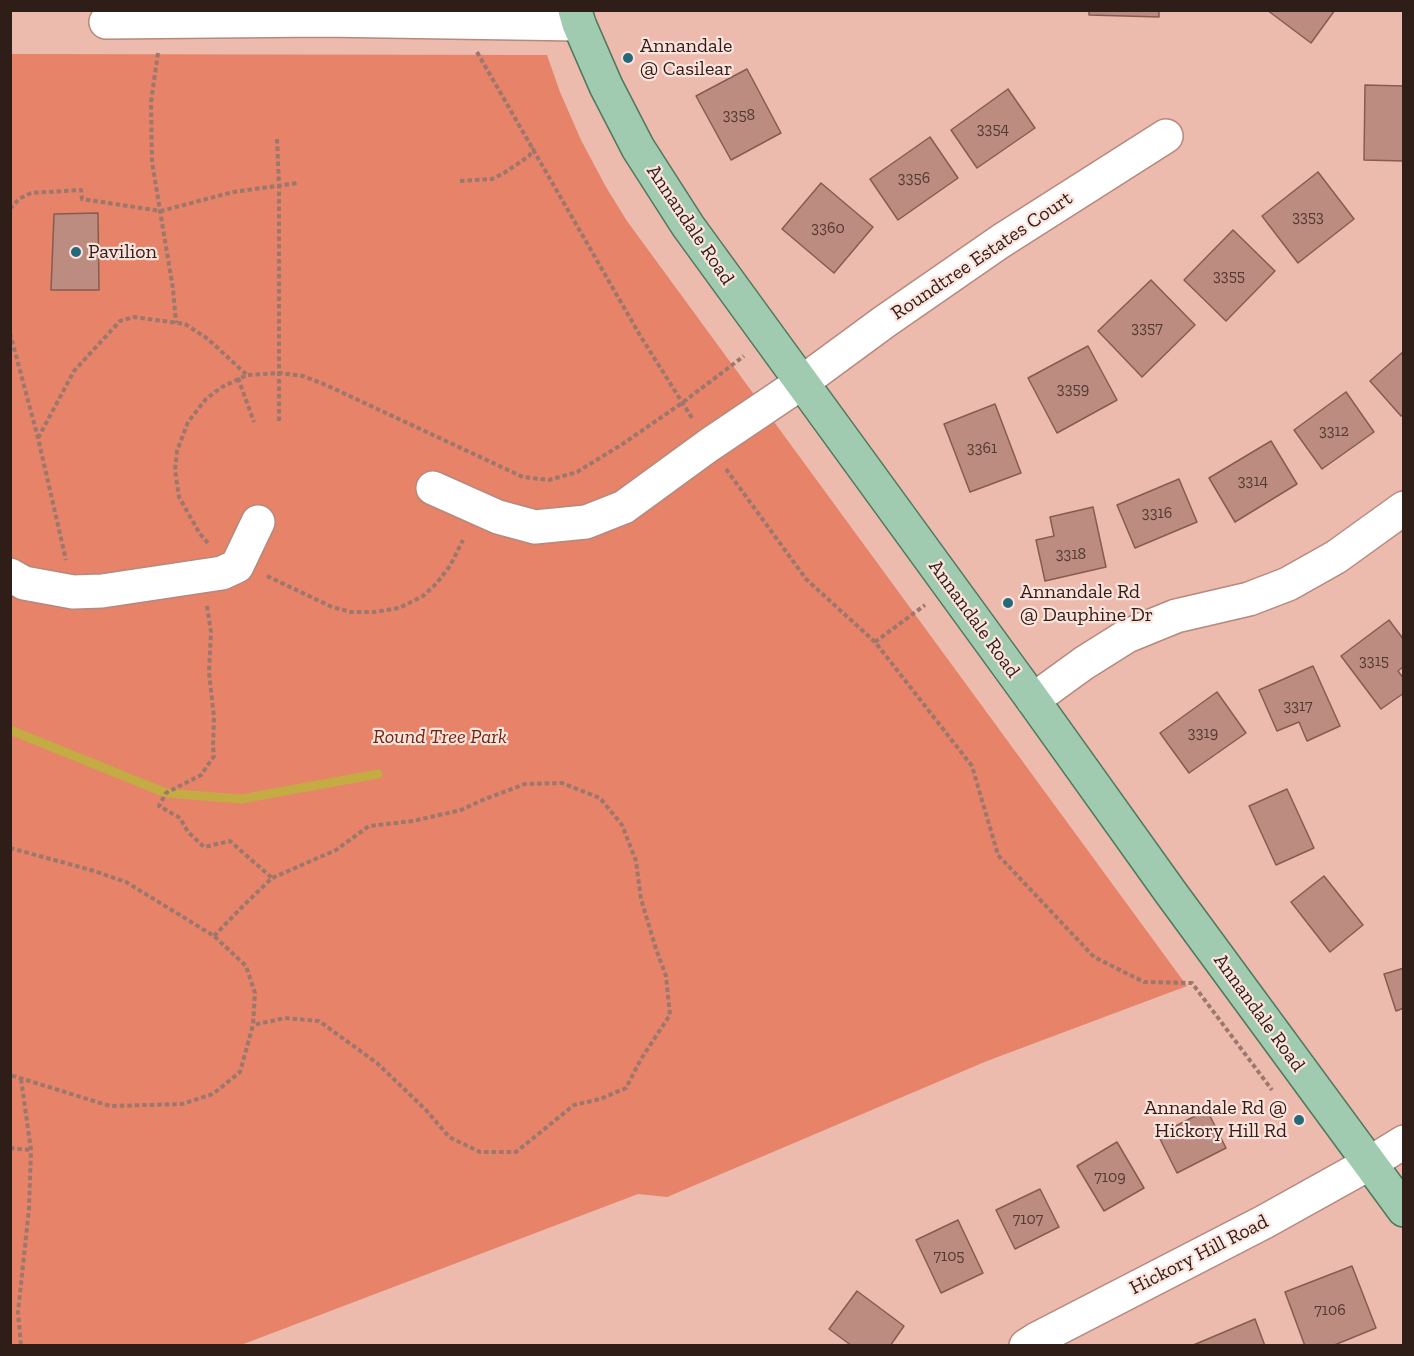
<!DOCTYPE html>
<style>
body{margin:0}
#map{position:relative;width:1414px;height:1356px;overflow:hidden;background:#edbbae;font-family:"Zilla Slab",serif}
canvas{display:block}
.frame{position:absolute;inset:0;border:12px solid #2f1d18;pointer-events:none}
</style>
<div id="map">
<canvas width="1414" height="1356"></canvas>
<div class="frame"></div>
</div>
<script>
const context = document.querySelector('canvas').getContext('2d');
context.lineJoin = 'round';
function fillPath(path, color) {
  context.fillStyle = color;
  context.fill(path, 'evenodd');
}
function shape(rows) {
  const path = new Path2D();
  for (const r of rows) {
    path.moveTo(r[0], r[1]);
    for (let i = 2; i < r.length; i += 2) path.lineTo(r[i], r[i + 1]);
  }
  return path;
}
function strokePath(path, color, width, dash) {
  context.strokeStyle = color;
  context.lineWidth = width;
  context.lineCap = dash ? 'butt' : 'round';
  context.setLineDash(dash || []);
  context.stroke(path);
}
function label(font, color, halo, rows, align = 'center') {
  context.font = font + ' "Zilla Slab",serif';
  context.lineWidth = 4.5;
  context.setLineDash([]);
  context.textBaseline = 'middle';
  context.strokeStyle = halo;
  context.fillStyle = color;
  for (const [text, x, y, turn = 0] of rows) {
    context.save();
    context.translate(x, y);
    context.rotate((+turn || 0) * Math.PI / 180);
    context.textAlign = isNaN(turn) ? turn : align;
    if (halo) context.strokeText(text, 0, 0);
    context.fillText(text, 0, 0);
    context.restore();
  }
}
fillPath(shape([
 [11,54,547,55,560,92,581,140,606,187,627,221,1187,986,987,1061,667,1197,638,1194,241,1345,11,1345]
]), '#e68368');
strokePath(shape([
 [10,730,166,793,241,799,378,774]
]), '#c4ab44', 9);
const building = shape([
 [1089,10,1159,10,1159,17,1089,15,1089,10],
 [1267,10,1335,10,1311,43,1267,10],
 [747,69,781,133,731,160,696,96,747,69],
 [1365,85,1404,86,1404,161,1364,160,1365,85],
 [1008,89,1035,128,977,168,951,130,1008,89],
 [930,137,958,178,898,220,870,179,930,137],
 [1318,172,1354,219,1298,263,1262,216,1318,172],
 [821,183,873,227,834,273,782,229,821,183],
 [98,213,99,290,51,290,54,214,98,213],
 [1233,230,1275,271,1226,321,1184,280,1233,230],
 [1151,280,1195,325,1142,377,1098,331,1151,280],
 [1088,346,1117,400,1057,433,1028,378,1088,346],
 [1404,351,1404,413,1401,416,1370,381,1404,351],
 [1346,392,1374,432,1322,469,1294,430,1346,392],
 [995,404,1021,473,970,492,944,424,995,404],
 [1271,441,1297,484,1235,522,1209,478,1271,441],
 [1179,479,1197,522,1135,548,1117,505,1179,479],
 [1093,507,1106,567,1045,581,1036,540,1054,536,1050,517,1093,507],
 [1389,620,1404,640,1404,666,1398,671,1404,679,1404,693,1381,709,1341,656,1389,620],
 [1313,666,1340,726,1307,741,1299,722,1277,731,1259,690,1313,666],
 [1217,692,1246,733,1189,773,1160,733,1217,692],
 [1287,789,1314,848,1276,865,1249,806,1287,789],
 [1324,876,1363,925,1330,952,1291,902,1324,876],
 [1404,968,1404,1008,1396,1011,1384,974,1404,968],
 [1207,1110,1226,1148,1177,1173,1158,1135,1207,1110],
 [1117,1142,1144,1188,1104,1211,1077,1166,1117,1142],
 [1040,1189,1059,1227,1015,1249,996,1210,1040,1189],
 [958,1220,983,1273,941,1293,916,1240,958,1220],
 [1352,1266,1376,1328,1332,1346,1305,1346,1285,1292,1352,1266],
 [857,1291,904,1326,890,1346,852,1346,829,1329,857,1291],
 [1255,1319,1265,1346,1191,1346,1255,1319]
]);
fillPath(building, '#bb8c7f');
strokePath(building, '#875c50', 1.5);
const minor = shape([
 [106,22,323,20,579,24],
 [433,488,498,517,535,527,586,522,624,507,709,445,801,383,884,322,1001,241,1166,136],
 [10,575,24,583,73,592,102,591,222,573,237,566,258,522],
 [1033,700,1084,663,1127,636,1176,616,1249,599,1288,584,1336,557,1404,508],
 [1026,1346,1037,1339,1264,1222,1370,1163,1404,1142]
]);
const major = shape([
 [575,10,579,24,606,86,638,148,688,226,1033,700,1171,893,1404,1210]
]);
strokePath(minor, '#b7887c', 36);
strokePath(major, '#4f7859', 36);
strokePath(shape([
 [477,52,641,337,692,418],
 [158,53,151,102,152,162,173,289,176,323],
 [277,139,279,185,279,421],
 [460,181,492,179,504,173,529,156,534,148],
 [10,209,19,199,31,193,81,190,82,199,161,211,233,192,298,183],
 [10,333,38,438,66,560],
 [238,378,254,422],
 [38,438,74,371,120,321,134,317,185,324,208,339,247,375],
 [726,469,806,579,875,642,972,766,998,855,1094,957,1144,982,1192,983,1272,1090],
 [208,543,200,534,179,497,175,470,177,451,188,422,206,399,222,387,247,375,280,373,303,376,326,385,523,477,549,480,577,472,621,445,682,403,744,356],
 [267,576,332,607,351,612,374,612,399,608,423,596,436,584,450,566,463,540],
 [207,606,211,632,209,673,214,717,213,747,214,756,201,775,166,793,159,806,180,818,188,832,204,847,230,841,272,878],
 [875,642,925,605],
 [10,848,91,870,126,882,214,936,246,966,255,993,253,1025,240,1072,213,1094,182,1104,110,1106,10,1075],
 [214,936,243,906,272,878,336,850,369,826,413,821,461,810,485,799,525,784,562,783,600,798,622,825,636,861,641,899,656,949,666,976,670,1015,641,1059,626,1088,600,1099,574,1105,516,1152,480,1152,449,1137,426,1110,377,1063,319,1021,285,1018,253,1025],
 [21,1079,31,1150,29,1209,18,1312,21,1346],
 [10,1148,31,1150]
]), '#9b776d', 4, [4.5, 3]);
strokePath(minor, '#fff', 33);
strokePath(major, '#a0cbb0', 33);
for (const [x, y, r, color] of [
 [628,58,6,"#256a7a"],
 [76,252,6,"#256a7a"],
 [1008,603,6,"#256a7a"],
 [1299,1120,6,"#256a7a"]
]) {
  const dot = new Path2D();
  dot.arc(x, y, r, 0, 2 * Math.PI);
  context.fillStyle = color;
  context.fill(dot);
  strokePath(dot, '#fce3dc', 2);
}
label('16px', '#523932', null, [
 ["3358",739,115],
 ["3354",993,129],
 ["3356",914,178],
 ["3353",1308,217],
 ["3360",828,228],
 ["3355",1229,276],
 ["3357",1147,328],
 ["3359",1073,389],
 ["3312",1334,431],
 ["3361",982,448],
 ["3314",1253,481],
 ["3316",1157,513],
 ["3318",1071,554],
 ["3315",1374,661],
 ["3317",1298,706],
 ["3319",1203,733],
 ["7109",1110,1177],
 ["7107",1028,1219],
 ["7105",949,1256],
 ["7106",1330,1310]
]);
label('20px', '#2f1d18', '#fce3dc', [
 ["Annandale",640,46],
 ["@ Casilear",640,69],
 ["Pavilion",88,252],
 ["Annandale Rd",1020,592],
 ["@ Dauphine Dr",1020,615],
 ["Annandale Rd @",1287,1108,"right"],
 ["Hickory Hill Rd",1287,1131,"right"]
], 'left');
label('20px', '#2f1d18', '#fce3dc', [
 ["Annandale Road",690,225,56],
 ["Roundtree Estates Court",982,256,-34],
 ["Annandale Road",974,619,54],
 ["Annandale Road",1259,1013,54],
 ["Hickory Hill Road",1199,1255,-27]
]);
label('italic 20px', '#702510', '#fce3dc', [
 ["Round Tree Park",440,737]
]);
</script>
